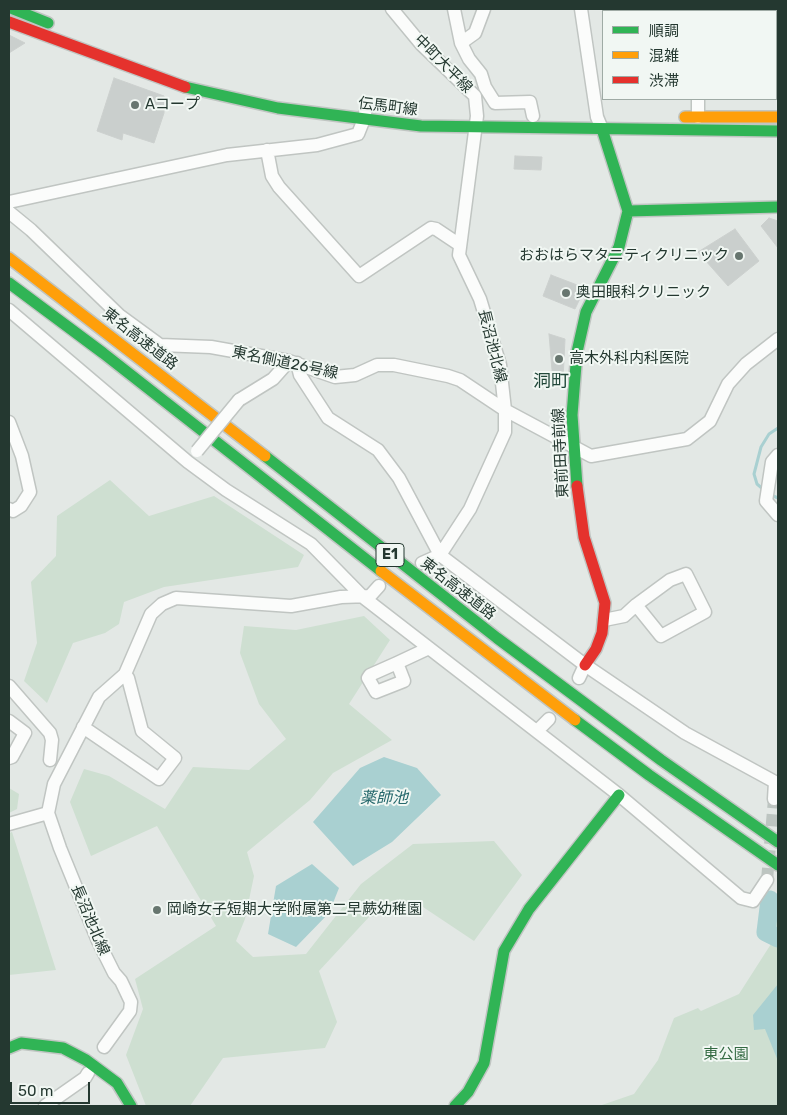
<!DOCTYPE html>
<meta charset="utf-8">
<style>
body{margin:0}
#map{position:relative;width:787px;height:1115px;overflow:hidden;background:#e3e8e5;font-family:Rubik,"Noto Sans JP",sans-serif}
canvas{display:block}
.frame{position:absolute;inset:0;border:10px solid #243830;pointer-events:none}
.legend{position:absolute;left:602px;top:10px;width:175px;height:90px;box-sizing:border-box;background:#f1f7f3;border:1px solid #9faba5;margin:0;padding:6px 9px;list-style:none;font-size:15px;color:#243830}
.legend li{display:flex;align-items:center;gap:10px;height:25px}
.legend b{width:25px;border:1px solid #9faba5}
.scale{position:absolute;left:10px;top:1082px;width:80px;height:22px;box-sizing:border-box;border:2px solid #243830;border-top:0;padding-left:6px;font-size:15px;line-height:18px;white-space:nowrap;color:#243830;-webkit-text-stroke:4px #f1f7f3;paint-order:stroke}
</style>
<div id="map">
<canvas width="787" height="1115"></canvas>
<div class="frame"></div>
<ul class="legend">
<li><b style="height:6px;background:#30b455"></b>順調</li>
<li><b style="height:6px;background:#ff9f0a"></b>混雑</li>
<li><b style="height:6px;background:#e5322d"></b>渋滞</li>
</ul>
<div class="scale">50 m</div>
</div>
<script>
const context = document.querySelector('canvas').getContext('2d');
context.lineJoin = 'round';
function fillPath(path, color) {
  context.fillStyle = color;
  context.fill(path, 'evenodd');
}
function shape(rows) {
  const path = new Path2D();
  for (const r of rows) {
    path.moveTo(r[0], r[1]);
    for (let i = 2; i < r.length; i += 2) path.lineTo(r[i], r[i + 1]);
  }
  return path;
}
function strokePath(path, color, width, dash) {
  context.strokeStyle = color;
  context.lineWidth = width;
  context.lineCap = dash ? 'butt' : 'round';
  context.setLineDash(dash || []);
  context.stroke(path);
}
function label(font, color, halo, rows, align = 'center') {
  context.font = font + ' Rubik,"Noto Sans JP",sans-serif';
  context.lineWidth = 4;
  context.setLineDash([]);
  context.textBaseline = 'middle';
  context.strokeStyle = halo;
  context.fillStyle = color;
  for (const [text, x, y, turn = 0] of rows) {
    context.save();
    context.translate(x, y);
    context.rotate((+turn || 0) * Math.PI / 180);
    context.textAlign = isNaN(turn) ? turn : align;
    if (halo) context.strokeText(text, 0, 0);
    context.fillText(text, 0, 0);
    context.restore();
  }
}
fillPath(shape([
 [110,480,149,516,214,496,304,555,298,567,164,587,124,602,119,624,105,633,73,643,47,703,24,681,37,643,31,582,56,556,57,516],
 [364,616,390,640,349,704,392,740,333,773,310,800,247,852,254,876,245,919,236,941,253,957,306,954,361,884,413,844,494,841,522,875,474,941,423,907,369,917,319,971,337,1022,325,1048,223,1058,190,1106,146,1106,126,1055,143,1009,135,979,216,926,157,826,91,856,70,802,84,769,109,776,165,809,193,767,249,770,286,739,259,704,240,653,244,626,296,630],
 [9,788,19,794,17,809,9,813],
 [12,832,56,970,9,975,9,833],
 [769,893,778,899,778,1106,599,1106,634,1094,658,1060,674,1018,698,1008,701,1011,739,994,771,944]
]), '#cedfd1');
fillPath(shape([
 [384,757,417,768,441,795,392,842,353,866,313,822,360,768],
 [312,864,339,888,329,913,296,947,268,934,276,886],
 [778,984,778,1061,765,1029,754,1030,753,1015]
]), '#a9d0d1');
strokePath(shape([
 [764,490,757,484,754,474,761,447,769,434,778,428],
 [771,495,778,498]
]), '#a9d0d1', 3);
strokePath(shape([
 [770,900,766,932,778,938]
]), '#a9d0d1', 19);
const building = shape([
 [9,35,25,43,9,53,9,35],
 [114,78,164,96,164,113,154,143,123,133,122,140,97,131,114,78],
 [515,156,542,157,541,170,514,169,515,156],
 [769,218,778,221,778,248,761,226,769,218],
 [735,229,759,261,728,286,698,252,735,229],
 [551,275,585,288,575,309,543,296,551,275],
 [549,334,565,339,563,380,553,382,549,334]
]);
fillPath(building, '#cacfcd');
strokePath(building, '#ccd0ce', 1);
strokePath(shape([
 [767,880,774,799]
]), '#bdc5c1', 12, [12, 6]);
const street = shape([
 [392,9,421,44,475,96,477,116,459,255,480,299,500,365,505,410,505,432,470,509,440,555,422,563],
 [454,9,461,43,469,59,481,74,485,87,495,103,530,102,533,116],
 [581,9,597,117,602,129],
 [714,9,714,11],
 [776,35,778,35],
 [461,43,475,33,484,9],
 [698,117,698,99],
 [267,150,272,176,279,187,359,276,431,228,436,229,460,245],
 [9,202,227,155,317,145,358,134,364,119,366,108],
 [9,212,31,230,119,315,160,345,211,347,289,361,335,377,355,375,377,365,394,365,448,376,460,380,505,410,591,456,687,439,710,421,728,384,746,364,778,339],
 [9,310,188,462,226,490,311,544,363,597,619,795,741,898,753,901,767,880],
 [297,363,300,375,328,418,378,450,399,478,440,555,585,665,685,733,775,782,774,799],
 [239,400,273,379,289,361],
 [9,422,22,456,30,492,21,506,13,511,9,509],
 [778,455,772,462,766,501,778,515],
 [604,620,624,616,636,605,670,580,686,574,705,612,661,636,636,605],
 [397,663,404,681,376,692,368,678,370,675,397,663,429,648],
 [579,678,585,665],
 [9,686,50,733,52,740,50,760],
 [9,721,25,733,12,757,9,758],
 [83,727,159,779,175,758,142,731,128,678,125,674],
 [537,731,549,719],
 [9,824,48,813],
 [104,1047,130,1011,131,1002,121,981,114,973,98,941,60,848,48,813,54,784,99,697,125,674,151,614,162,604,176,598,291,606,341,597,370,596,379,586],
 [45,1106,85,1078,88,1073]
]);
const fast = shape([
 [13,9,48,23],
 [185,87,278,108,421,126,778,131],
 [602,129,628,211,778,207],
 [9,283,103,353,381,571],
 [265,456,497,638,661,760,778,842],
 [577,486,572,415,577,352,586,312,619,247,628,211],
 [575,720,649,775,778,865],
 [9,1048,21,1043,63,1048,86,1060,117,1083,131,1106],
 [455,1106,468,1092,484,1063,504,951,529,909,619,795]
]);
const slow = shape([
 [685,117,778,117],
 [9,258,265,456],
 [381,571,575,720]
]);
const jam = shape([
 [9,22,185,87],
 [577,486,584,537,605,603,602,633,596,649,585,665]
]);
strokePath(street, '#c0c5c2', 15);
strokePath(fast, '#c0c5c2', 14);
strokePath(slow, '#c0c5c2', 14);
strokePath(jam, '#c0c5c2', 14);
strokePath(street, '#fbfcfb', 12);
strokePath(fast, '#30b455', 11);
strokePath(slow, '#ff9f0a', 11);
strokePath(jam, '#e5322d', 11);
const streetBridge = shape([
 [197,451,239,400]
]);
strokePath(streetBridge, '#c0c5c2', 15, []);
strokePath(streetBridge, '#fbfcfb', 12);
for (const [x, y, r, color] of [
 [135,105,5,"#67766f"],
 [739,256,5,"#67766f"],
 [566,293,5,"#67766f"],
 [559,359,5,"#67766f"],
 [157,910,5,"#67766f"]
]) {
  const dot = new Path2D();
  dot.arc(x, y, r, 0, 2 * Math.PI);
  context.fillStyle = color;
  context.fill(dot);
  strokePath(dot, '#f1f7f3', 2);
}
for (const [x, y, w] of [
 [390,555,28]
]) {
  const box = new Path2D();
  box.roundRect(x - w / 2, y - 11.5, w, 23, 4);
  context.fillStyle = '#f1f7f3';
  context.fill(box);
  strokePath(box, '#243830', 1);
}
label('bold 14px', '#243830', null, [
 ["E1",390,555]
]);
label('15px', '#243830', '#f1f7f3', [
 ["中町大平線",443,64,45],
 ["伝馬町線",388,107,7],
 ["東名高速道路",140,339,38],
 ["長沼池北線",492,346,76],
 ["東名側道26号線",285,363,12],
 ["東前田寺前線",561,453,-93],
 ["東名高速道路",458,589,38],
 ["長沼池北線",90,920,67]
]);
label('15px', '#243830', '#f1f7f3', [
 ["Aコープ",145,105],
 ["おおはらマタニティクリニック",729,256,"right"],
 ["奥田眼科クリニック",576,293],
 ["高木外科内科医院",569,359],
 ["岡崎女子短期大学附属第二早蕨幼稚園",167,910]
], 'left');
label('15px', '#336a42', '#f1f7f3', [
 ["東公園",726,1055]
]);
label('italic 16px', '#25686c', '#f1f7f3', [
 ["薬師池",384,798]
]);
label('18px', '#22483a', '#f1f7f3', [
 ["洞町",551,382]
]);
</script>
